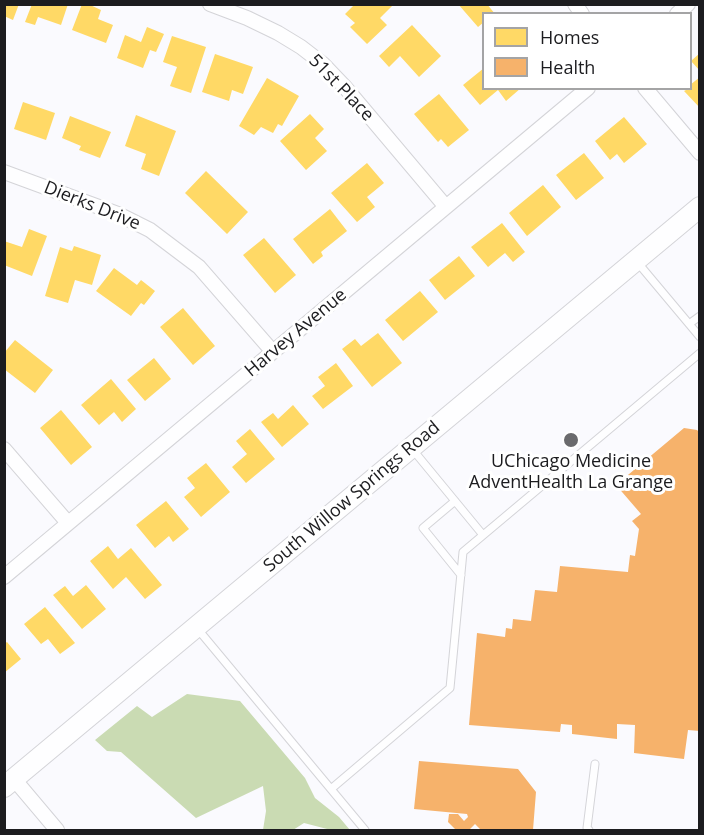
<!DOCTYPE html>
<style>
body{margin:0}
#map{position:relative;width:704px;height:835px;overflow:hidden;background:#fafafe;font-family:"Open Sans",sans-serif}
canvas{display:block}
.frame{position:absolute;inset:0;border:6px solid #1c1c1f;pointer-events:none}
.legend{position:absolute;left:482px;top:12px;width:210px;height:78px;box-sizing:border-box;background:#fff;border:2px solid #a4a4a5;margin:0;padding:8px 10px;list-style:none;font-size:18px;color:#1c1c1f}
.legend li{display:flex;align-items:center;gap:12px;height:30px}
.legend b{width:30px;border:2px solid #a4a4a5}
</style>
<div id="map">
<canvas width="704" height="835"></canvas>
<div class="frame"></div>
<ul class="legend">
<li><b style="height:16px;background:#ffd966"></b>Homes</li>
<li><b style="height:16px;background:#f6b26b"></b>Health</li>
</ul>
</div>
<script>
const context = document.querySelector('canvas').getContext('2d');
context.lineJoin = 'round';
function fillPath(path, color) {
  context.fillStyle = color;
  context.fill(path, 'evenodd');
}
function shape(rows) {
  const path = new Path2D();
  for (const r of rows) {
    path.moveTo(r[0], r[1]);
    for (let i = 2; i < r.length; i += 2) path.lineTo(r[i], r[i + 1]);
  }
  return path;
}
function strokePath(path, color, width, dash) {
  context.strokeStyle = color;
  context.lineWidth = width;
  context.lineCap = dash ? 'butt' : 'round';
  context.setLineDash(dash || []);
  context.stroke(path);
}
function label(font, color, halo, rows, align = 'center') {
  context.font = font + ' "Open Sans",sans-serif';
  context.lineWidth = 6;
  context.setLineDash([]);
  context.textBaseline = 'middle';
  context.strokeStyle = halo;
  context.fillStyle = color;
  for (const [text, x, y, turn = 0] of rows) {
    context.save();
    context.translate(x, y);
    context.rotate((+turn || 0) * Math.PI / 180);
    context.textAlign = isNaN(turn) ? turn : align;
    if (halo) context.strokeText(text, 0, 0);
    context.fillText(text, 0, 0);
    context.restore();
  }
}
fillPath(shape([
 [187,694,240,701,305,778,315,798,339,817,350,830,331,830,304,823,293,830,263,830,266,811,263,786,196,818,121,752,107,751,95,740,137,706,152,717]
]), '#cadbb3');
fillPath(shape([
 [4,4,19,4,13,20,4,16],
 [32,4,68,4,61,25,38,17,35,25,25,22],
 [82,4,88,4,101,10,98,19,113,25,106,43,72,30],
 [355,4,394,4,380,18,387,25,367,44,350,27,355,23,345,14],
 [458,4,487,4,495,14,484,14,484,22,478,27],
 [412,25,441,56,419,77,400,56,389,67,379,56],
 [147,27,164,34,156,52,150,50,143,68,117,58,125,35,141,42],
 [172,36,206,47,191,93,170,86,177,67,163,62],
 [700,53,700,71,691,61],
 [215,54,253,67,243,94,232,90,229,101,202,92],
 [484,68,484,88,521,88,506,101,498,90,480,105,463,85],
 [700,77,700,108,684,91,690,88,690,85],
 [267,78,299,96,282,126,278,124,273,133,261,127,254,135,239,126],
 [439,94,469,130,448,147,441,139,438,142,414,114],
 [23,102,55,113,46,140,14,129],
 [310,114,324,129,315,138,327,151,306,170,280,141],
 [136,115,176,131,159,176,141,169,146,154,125,146],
 [70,116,111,132,100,158,79,150,81,146,62,138],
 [624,117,647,144,624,163,617,154,610,160,595,141],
 [584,153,604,178,576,200,556,175],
 [367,163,384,183,367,197,375,207,357,222,331,193],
 [206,171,248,212,227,234,185,193],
 [543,185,561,207,527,236,509,213],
 [330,209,347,231,321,252,323,256,313,264,293,239],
 [502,223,525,252,513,262,505,253,488,267,471,247],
 [29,229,47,236,32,276,4,265,4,241,22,247],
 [264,238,296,275,275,293,243,255],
 [74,246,101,255,92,285,75,280,68,303,45,296,60,247,72,251],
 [459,256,475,276,445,300,429,280],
 [114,268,137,285,141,280,155,291,144,305,141,303,131,316,96,291],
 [420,291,438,312,403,341,385,320],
 [183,308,215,346,193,365,160,327],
 [378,333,402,363,372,387,342,349,355,339,361,346],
 [15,340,53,370,35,393,4,369,4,353],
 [154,358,171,379,145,401,127,380],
 [336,363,353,386,323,409,312,396,325,386,318,377],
 [111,379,136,409,122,422,114,412,99,425,81,405],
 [293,405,309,424,282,447,261,422,273,413,278,419],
 [61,410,92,447,71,465,40,428],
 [250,429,275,459,246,483,232,467,247,454,236,441],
 [206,463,230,492,201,517,184,497,195,488,187,478],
 [166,501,189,529,173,542,169,536,155,548,136,525],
 [108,546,118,559,131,548,162,585,145,599,126,577,113,589,90,561],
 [86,585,106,609,82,629,53,595,65,586,73,596],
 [45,607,75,643,60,654,48,639,41,644,24,624],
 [7,642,21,659,4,673,4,644]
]), '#ffd966');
fillPath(shape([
 [684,428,697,430,700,433,700,731,688,730,684,759,634,753,635,725,617,724,617,739,572,734,572,725,561,724,560,732,469,725,477,633,505,637,506,628,512,629,513,619,531,621,535,590,557,592,560,566,628,572,630,555,635,556,639,529,632,521,641,514,616,485],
 [419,761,518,769,536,792,533,830,481,830,475,824,470,829,471,830,456,830,448,822,449,814,458,814,464,821,468,817,467,814,414,809]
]), '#f6b26b');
const lane = shape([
 [638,263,700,337],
 [689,324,700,316],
 [413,450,483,535],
 [455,501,423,528,461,575],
 [196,627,365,830],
 [331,789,450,688,463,552,700,353],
 [589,830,587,828,595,764]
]);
const street = shape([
 [210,4,247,18,278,33,301,47,323,64,344,86,446,207],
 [575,4,582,14],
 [677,14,688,4],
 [645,88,700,153],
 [4,172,118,214,150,230,199,267,273,352],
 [4,449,68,523],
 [4,577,588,88],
 [14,779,57,830]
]);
const secondary = shape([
 [4,787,700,207]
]);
strokePath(lane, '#d4d4d8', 9);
strokePath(street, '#d4d4d8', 16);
strokePath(secondary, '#d4d4d8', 22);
strokePath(lane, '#fefeff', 7);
strokePath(street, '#fefeff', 14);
strokePath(secondary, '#fefeff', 20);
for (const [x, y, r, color] of [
 [571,440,8,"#6a6a6d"]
]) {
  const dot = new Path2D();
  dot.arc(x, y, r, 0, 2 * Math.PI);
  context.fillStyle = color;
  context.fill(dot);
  strokePath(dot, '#fff', 2);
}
label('18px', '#1c1c1f', '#fff', [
 ["51st Place",341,88,46],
 ["Dierks Drive",92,206,22],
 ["Harvey Avenue",296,333,-40],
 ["South Willow Springs Road",352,497,-40]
]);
label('18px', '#1c1c1f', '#fff', [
 ["UChicago Medicine",571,462],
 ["AdventHealth La Grange",571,483]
]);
</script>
